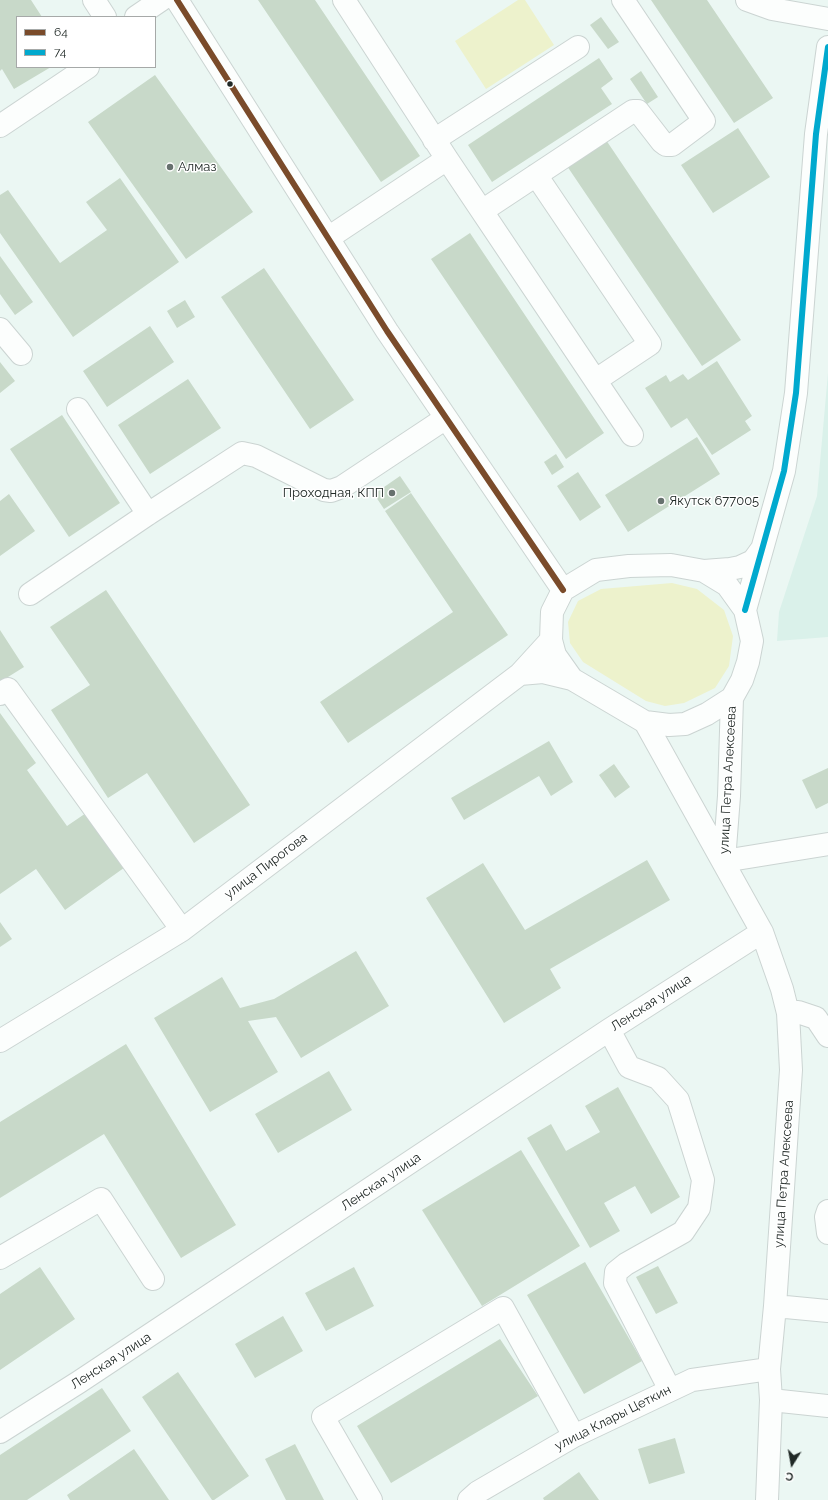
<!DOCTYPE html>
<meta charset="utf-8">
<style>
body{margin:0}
#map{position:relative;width:828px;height:1500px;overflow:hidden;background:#ebf7f3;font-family:Raleway,sans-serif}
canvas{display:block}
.legend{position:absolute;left:16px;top:16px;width:140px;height:52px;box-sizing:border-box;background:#fff;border:1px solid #a6a9a8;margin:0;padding:5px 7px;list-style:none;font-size:12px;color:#202926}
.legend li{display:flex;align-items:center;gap:8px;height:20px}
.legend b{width:20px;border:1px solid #a6a9a8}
.north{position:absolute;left:772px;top:1444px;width:40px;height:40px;-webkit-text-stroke:3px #fff;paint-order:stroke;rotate:191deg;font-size:11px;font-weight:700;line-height:16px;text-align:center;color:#202926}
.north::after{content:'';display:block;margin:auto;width:14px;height:18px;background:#202926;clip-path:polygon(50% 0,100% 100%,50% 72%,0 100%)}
</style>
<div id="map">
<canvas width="828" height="1500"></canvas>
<ul class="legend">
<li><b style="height:5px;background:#7a4b2a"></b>64</li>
<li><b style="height:5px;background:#00a9ce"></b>74</li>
</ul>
<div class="north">С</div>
</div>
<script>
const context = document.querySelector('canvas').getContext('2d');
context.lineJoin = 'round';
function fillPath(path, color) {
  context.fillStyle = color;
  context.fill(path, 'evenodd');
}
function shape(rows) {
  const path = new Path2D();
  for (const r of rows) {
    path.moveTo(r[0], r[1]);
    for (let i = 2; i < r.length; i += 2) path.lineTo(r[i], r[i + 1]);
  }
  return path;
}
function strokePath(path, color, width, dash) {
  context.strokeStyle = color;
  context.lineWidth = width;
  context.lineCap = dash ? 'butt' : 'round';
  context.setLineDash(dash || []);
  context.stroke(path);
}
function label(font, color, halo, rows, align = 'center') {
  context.font = font + ' Raleway,sans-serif';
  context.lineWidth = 3;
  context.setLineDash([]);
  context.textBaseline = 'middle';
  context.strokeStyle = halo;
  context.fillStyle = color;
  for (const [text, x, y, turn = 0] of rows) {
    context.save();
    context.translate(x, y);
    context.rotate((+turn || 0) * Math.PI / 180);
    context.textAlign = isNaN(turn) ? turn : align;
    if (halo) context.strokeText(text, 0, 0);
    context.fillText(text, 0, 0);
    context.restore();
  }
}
fillPath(shape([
 [828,373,828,637,777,641,779,612,817,496]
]), '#daf1ea');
fillPath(shape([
 [518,0,525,0,554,45,486,89,455,41],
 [672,583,697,589,724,610,733,636,729,666,715,688,684,703,665,706,646,701,583,662,570,643,568,622,578,601,601,589]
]), '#edf2cc');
fillPath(shape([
 [0,0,31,0,42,17,17,17,17,67,51,67,14,89,2,69,0,71],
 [258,0,315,0,420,156,381,182],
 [651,0,707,0,773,98,734,123],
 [601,17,619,42,608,49,590,25],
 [599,58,613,79,601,88,612,104,492,182,468,145],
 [641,71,658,97,647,104,630,79],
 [155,75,253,212,186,259,88,122],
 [738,128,770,177,713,213,681,165],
 [606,140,741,340,702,366,567,166],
 [120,178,179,262,73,337,0,233,0,195,8,190,60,263,107,230,86,202],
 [470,233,604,433,566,459,431,259],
 [0,256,33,302,15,315,0,294],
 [264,268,354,400,310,429,221,297],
 [185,300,195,317,177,328,167,311],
 [150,326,174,362,107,407,83,371],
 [717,361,752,416,745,421,751,430,712,455,687,418,671,428,645,388,666,375,670,382,683,374,688,380],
 [0,362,15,381,0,393],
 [188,379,221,428,150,474,118,425],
 [62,415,120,503,69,537,10,449],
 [697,437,720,474,628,532,605,495],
 [556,454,564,467,552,475,544,462],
 [578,472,601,507,580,521,557,486],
 [400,476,411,492,384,509,374,494],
 [411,493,508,635,348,743,320,702,453,612,385,511],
 [9,494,35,531,0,556,0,501],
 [106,590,250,805,194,843,147,773,108,798,51,710,90,685,50,627],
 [0,630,24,667,0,682],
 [0,713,36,763,27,770,67,826,89,811,128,865,65,910,36,869,0,894],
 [549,741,573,782,551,796,539,776,464,820,451,798],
 [614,764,630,787,615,798,599,775],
 [828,768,828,803,816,809,802,780],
 [647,860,670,900,550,969,561,988,504,1023,426,898,483,863,525,930],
 [0,922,12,939,0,947],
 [356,951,389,1006,301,1058,276,1017,248,1021,278,1072,210,1112,154,1018,222,977,240,1008,274,999],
 [126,1044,236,1225,181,1258,104,1134,0,1198,0,1122],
 [329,1071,352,1110,278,1153,255,1114],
 [618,1087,680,1197,651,1214,635,1186,604,1203,620,1231,590,1248,527,1138,551,1124,566,1151,600,1132,585,1106],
 [521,1150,580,1246,482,1306,422,1210],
 [585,1262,642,1361,584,1394,527,1295],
 [658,1266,678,1303,656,1314,636,1277],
 [40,1267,75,1319,0,1370,0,1294],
 [354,1267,374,1306,326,1331,305,1293],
 [283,1316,303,1351,255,1378,235,1344],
 [500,1339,538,1396,391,1483,357,1426],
 [178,1372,249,1476,214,1500,212,1500,142,1397],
 [102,1388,131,1431,27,1500,0,1500,0,1455],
 [675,1438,685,1473,649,1484,638,1449],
 [295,1444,324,1500,286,1500,265,1459],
 [134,1449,169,1500,70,1500,67,1495],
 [579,1472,599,1500,544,1500,543,1498]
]), '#c8d9c9');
const minor = shape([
 [94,0,105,17],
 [177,0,387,331,563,590],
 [344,0,447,159,632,435],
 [747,0,772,9,828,19],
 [136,17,161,0],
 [0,126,88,67],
 [434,140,578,47],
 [536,175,650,344,596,380],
 [482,211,633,111,638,111,662,142,666,145,672,145,704,121,623,0],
 [328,238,447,159],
 [0,329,21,354],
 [78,409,148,514],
 [671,565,704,571,727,585,745,610,752,641,748,662,742,680,732,698,707,714,685,724,669,725,645,722,572,679,555,655,551,640,552,612,563,590,596,570,629,566,671,565],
 [704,571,730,569,740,567,753,561,761,550],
 [30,594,148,514,242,453,256,456,324,490,331,491,342,487,446,418],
 [745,610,784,471,796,393,816,134,828,47],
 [520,674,543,672,572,679],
 [0,694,8,689,182,930],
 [645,722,762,932,782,989,788,1013,791,1070,775,1306,769,1369,771,1400,767,1500],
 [724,861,729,796,732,698],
 [724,861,828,844],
 [788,1013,798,1012,816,1018,828,1036],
 [609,1030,629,1067,658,1078,678,1100,703,1180,699,1208,683,1232,626,1264,616,1272,615,1283,670,1390],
 [0,1041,182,930,520,674,551,640],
 [828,1211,826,1217,828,1233],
 [0,1258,101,1199,153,1279],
 [775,1306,828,1311],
 [771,1400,828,1406],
 [0,1432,79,1382,609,1030,762,932],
 [371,1500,323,1417,503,1308,574,1436],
 [469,1500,478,1492,574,1436,692,1380,769,1369]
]);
strokePath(minor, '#cbd4d2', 24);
strokePath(minor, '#fcfefd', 22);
strokePath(shape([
 [177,0,387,331,563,590]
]), '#7a4b2a', 6);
strokePath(shape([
 [745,610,784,471,796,393,816,134,828,47]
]), '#00a9ce', 6);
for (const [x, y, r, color] of [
 [230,84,3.5,"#202926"],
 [170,167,4,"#67716e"],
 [392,493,4,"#67716e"],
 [661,501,4,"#67716e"]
]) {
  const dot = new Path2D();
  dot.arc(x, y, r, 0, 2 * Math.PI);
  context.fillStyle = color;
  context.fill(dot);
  strokePath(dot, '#fff', 1.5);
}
label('13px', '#202926', '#fff', [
 ["Алмаз",178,167],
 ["Проходная, КПП",384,493,"right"],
 ["Якутск 677005",669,501]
], 'left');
label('13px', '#202926', '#fff', [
 ["улица Петра Алексеева",728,780,-87],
 ["улица Пирогова",266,866,-37],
 ["Ленская улица",651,1003,-33],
 ["улица Петра Алексеева",784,1174,-86],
 ["Ленская улица",381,1182,-34],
 ["Ленская улица",111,1361,-33],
 ["улица Клары Цеткин",613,1418,-27]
]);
</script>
